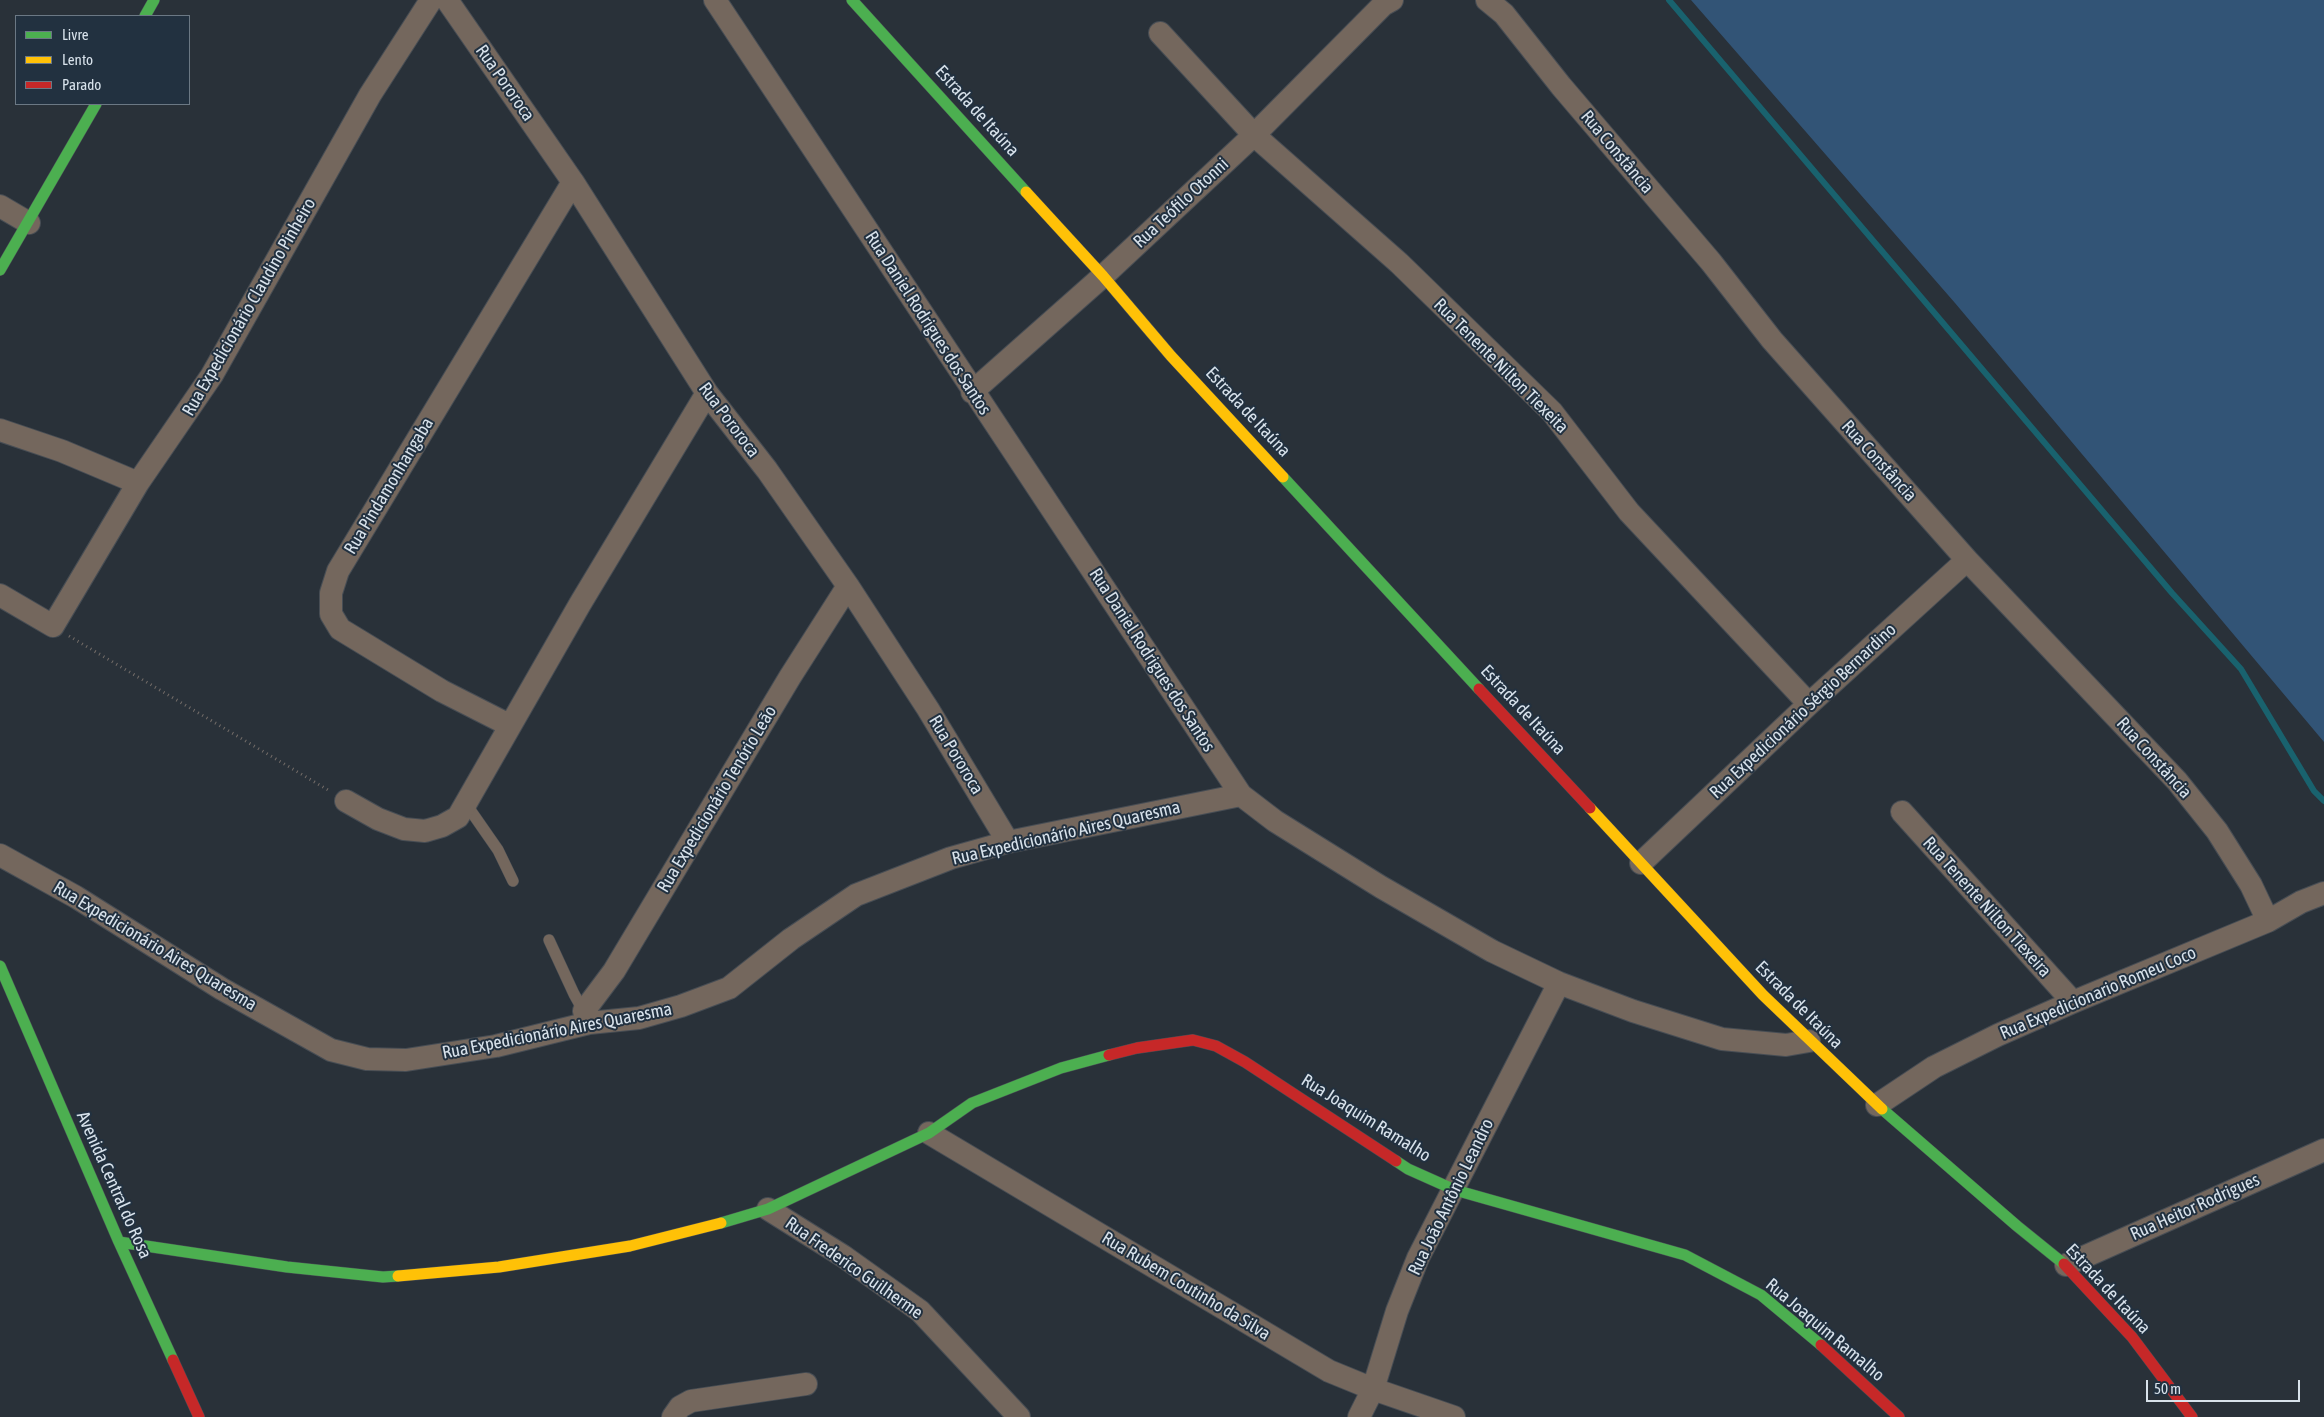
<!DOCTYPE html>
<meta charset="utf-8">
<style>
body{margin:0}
#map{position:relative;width:2324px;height:1417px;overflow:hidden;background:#293139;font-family:"Asap Condensed",sans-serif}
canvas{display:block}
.legend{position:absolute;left:15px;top:15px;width:175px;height:90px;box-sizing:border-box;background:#223140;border:1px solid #6b7884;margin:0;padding:6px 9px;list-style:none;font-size:15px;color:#d8e2eb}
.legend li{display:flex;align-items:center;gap:10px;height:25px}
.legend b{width:25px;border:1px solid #6b7884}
.scale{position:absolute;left:2146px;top:1380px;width:154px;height:22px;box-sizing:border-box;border:2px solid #d8e2eb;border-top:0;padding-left:6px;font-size:15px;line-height:18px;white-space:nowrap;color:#d8e2eb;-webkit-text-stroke:4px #223140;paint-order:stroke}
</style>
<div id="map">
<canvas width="2324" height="1417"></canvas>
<ul class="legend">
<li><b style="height:6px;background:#4caf50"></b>Livre</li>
<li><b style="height:6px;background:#ffc107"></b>Lento</li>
<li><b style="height:6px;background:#c62828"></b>Parado</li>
</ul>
<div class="scale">50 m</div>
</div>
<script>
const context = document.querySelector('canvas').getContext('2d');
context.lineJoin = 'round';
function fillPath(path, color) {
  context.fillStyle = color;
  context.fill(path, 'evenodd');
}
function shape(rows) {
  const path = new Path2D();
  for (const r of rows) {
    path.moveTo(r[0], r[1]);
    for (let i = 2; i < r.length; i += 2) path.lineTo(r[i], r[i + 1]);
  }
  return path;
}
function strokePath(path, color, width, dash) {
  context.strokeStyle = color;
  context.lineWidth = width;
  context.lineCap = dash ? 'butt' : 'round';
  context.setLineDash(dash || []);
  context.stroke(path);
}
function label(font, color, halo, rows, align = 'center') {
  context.font = font + ' "Asap Condensed",sans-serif';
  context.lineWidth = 4;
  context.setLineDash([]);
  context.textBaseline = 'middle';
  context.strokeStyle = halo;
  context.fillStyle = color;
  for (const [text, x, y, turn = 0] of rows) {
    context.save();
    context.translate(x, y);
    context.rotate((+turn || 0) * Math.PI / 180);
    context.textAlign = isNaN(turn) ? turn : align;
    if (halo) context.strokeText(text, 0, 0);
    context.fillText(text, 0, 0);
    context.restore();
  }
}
fillPath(shape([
 [1691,0,2324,0,2324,742,1955,303]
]), '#325476');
strokePath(shape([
 [1669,0,2172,593,2241,669,2314,791,2324,801]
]), '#19626e', 6);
const lane = shape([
 [466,804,498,850,513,881],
 [549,940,574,994,584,1012]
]);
const street = shape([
 [447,0,573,182,707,393,767,470,848,586,928,709,1008,842],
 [715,0,1241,795,1275,821,1381,887,1492,951,1559,983,1633,1011,1722,1039,1786,1045,1809,1041],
 [1487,0,1504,14,1561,86,1711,262,1772,340,1967,560,2177,781,2217,831,2251,885,2268,921],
 [1160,33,1254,135,1399,263,1552,412,1629,512,1809,704],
 [0,206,29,223],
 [972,392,1103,276,1254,135,1383,5,1392,0],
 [0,430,62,451,138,483,212,375,370,95,431,0],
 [0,595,53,626,138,483],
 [509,725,442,691,340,629,331,614,331,593,338,571,573,182],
 [346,801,378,819,404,829,425,831,442,826,458,817,580,604,707,393],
 [1902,812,2073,1002],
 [0,855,76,897,222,989,331,1050,367,1059,406,1060,496,1046,589,1023,639,1018,681,1006,729,988,791,939,856,895,951,858,1008,842,1241,795],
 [1641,863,1809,704,1967,560],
 [584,1011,614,971,790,677,848,586],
 [1877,1105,1934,1067,1998,1035,2073,1002,2268,921,2301,902,2324,893],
 [929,1133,1329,1371,1373,1389,1454,1417],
 [768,1209,843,1256,920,1311,1019,1417],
 [2066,1265,2324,1150],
 [673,1417,680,1407,691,1401,806,1384],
 [1359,1417,1373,1389,1397,1311,1418,1258,1559,983]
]);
const fast = shape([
 [852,0,1026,192],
 [145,16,154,0],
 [0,270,96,104],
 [1283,477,1479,689],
 [0,966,119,1242,173,1360],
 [1882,1109,2017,1226,2064,1264],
 [1396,1161,1408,1169,1455,1190,1685,1255,1761,1295,1821,1345],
 [721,1223,768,1209,929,1133,972,1103,1061,1068,1109,1055],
 [119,1242,287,1267,383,1277,398,1276]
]);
const slow = shape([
 [1026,192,1103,276,1171,356,1283,477],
 [1590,808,1763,995,1882,1109],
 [398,1276,499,1267,630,1246,721,1223]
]);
const jam = shape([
 [1479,689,1590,808],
 [1109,1055,1137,1048,1193,1040,1216,1046,1245,1062,1396,1161],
 [2064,1264,2132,1337,2192,1417],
 [1821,1345,1899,1417],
 [173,1360,199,1417]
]);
strokePath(lane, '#474d54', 12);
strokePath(street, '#474d54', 24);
strokePath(fast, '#474d54', 12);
strokePath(slow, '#474d54', 12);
strokePath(jam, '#474d54', 12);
strokePath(shape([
 [69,636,328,790]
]), '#746d69', 3, [1, 4]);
strokePath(lane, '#74675d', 11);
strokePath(street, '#74675d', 22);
strokePath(fast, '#4caf50', 11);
strokePath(slow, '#ffc107', 11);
strokePath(jam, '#c62828', 11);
label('18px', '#d8e2eb', '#223140', [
 ["Rua Pororoca",505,83,55],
 ["Estrada de Itaúna",977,111,48],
 ["Rua Constância",1617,152,50],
 ["Rua Teófilo Otonni",1181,203,-43],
 ["Rua Expedicionário Claudino Pinheiro",249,307,-60],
 ["Rua Daniel Rodrigues dos Santos",928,323,57],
 ["Rua Tenente Nilton Tiexeita",1501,366,45],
 ["Estrada de Itaúna",1248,412,47],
 ["Rua Pororoca",729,420,53],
 ["Rua Constância",1879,461,48],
 ["Rua Pindamonhangaba",389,486,-59],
 ["Rua Daniel Rodrigues dos Santos",1152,660,57],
 ["Estrada de Itaúna",1523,710,47],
 ["Rua Expedicionário Sérgio Bernardino",1803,711,-43],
 ["Rua Pororoca",956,755,59],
 ["Rua Constância",2154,758,48],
 ["Rua Expedicionário Tenório Leão",717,799,-59],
 ["Rua Expedicionário Aires Quaresma",1066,833,-13],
 ["Rua Tenente Nilton Tiexeira",1987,907,48],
 ["Rua Expedicionário Aires Quaresma",155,946,31],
 ["Rua Expedicionario Romeu Coco",2098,993,-23],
 ["Estrada de Itaúna",1799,1005,45],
 ["Rua Expedicionário Aires Quaresma",557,1031,-11],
 ["Rua Joaquim Ramalho",1366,1118,32],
 ["Avenida Central do Rosa",114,1185,66],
 ["Rua João Antônio Leandro",1451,1197,-64],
 ["Rua Heitor Rodrigues",2195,1207,-24],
 ["Rua Frederico Guilherme",854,1268,35],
 ["Rua Rubem Coutinho da Silva",1186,1286,31],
 ["Estrada de Itaúna",2108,1289,47],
 ["Rua Joaquim Ramalho",1825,1330,40]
]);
</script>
